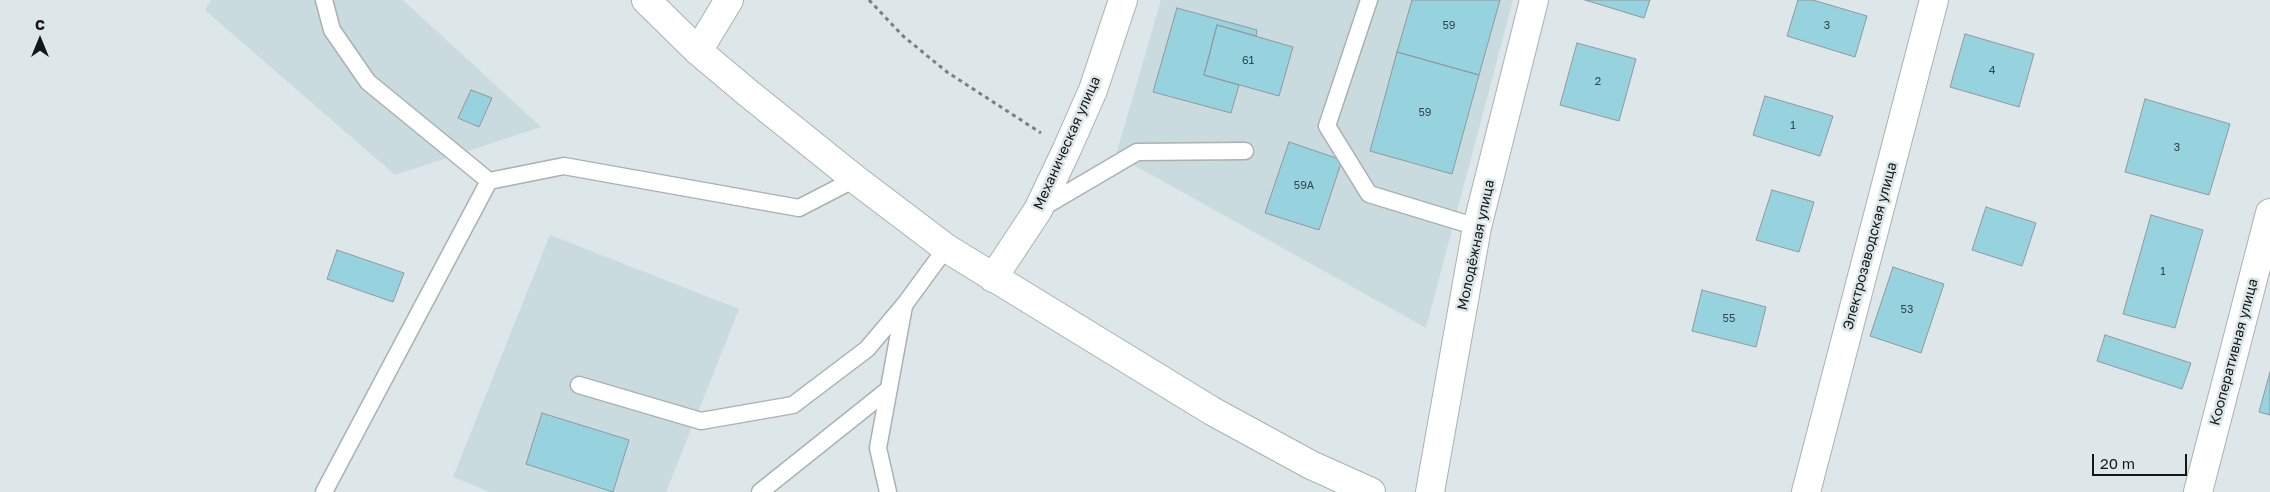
<!DOCTYPE html>
<meta charset="utf-8">
<style>
body{margin:0}
#map{position:relative;width:2270px;height:492px;overflow:hidden;background:#dde6e8;font-family:"Golos Text",sans-serif}
canvas{display:block}
.north{position:absolute;left:15px;top:15px;width:50px;height:50px;-webkit-text-stroke:4px #dde6e8;paint-order:stroke;rotate:0deg;font-size:14px;font-weight:700;line-height:20px;text-align:center;color:#131717}
.north::after{content:'';display:block;margin:auto;width:18px;height:22px;background:#131717;clip-path:polygon(50% 0,100% 100%,50% 72%,0 100%)}
.scale{position:absolute;left:2092px;top:454px;width:95px;height:22px;box-sizing:border-box;border:2px solid #131717;border-top:0;padding-left:6px;font-size:15px;line-height:18px;white-space:nowrap;color:#131717;-webkit-text-stroke:4px #dde6e8;paint-order:stroke}
</style>
<div id="map">
<canvas width="2270" height="492"></canvas>
<div class="north">С</div>
<div class="scale">20 m</div>
</div>
<script>
const context = document.querySelector('canvas').getContext('2d');
context.lineJoin = 'round';
function fillPath(path, color) {
  context.fillStyle = color;
  context.fill(path, 'evenodd');
}
function shape(rows) {
  const path = new Path2D();
  for (const r of rows) {
    path.moveTo(r[0], r[1]);
    for (let i = 2; i < r.length; i += 2) path.lineTo(r[i], r[i + 1]);
  }
  return path;
}
function strokePath(path, color, width, dash) {
  context.strokeStyle = color;
  context.lineWidth = width;
  context.lineCap = dash ? 'butt' : 'round';
  context.setLineDash(dash || []);
  context.stroke(path);
}
function label(font, color, halo, rows, align = 'center') {
  context.font = font + ' "Golos Text",sans-serif';
  context.lineWidth = 5;
  context.setLineDash([]);
  context.textBaseline = 'middle';
  context.strokeStyle = halo;
  context.fillStyle = color;
  for (const [text, x, y, turn = 0] of rows) {
    context.save();
    context.translate(x, y);
    context.rotate((+turn || 0) * Math.PI / 180);
    context.textAlign = isNaN(turn) ? turn : align;
    if (halo) context.strokeText(text, 0, 0);
    context.fillText(text, 0, 0);
    context.restore();
  }
}
fillPath(shape([
 [211,0,403,0,541,127,395,175,205,10],
 [1161,0,1513,0,1426,328,1116,155],
 [550,235,739,309,666,492,490,492,453,477]
]), '#c9dbdf');
const building = shape([
 [1412,0,1500,0,1479,75,1397,52,1412,0],
 [1585,0,1650,0,1644,18,1585,0],
 [1798,0,1813,0,1867,16,1855,57,1787,36,1798,0],
 [1177,8,1257,30,1256,36,1217,25,1204,75,1239,85,1231,113,1153,92,1177,8],
 [1217,25,1293,47,1279,96,1204,75,1217,25],
 [1965,34,2034,54,2019,107,1950,87,1965,34],
 [1577,43,1636,59,1619,121,1560,105,1577,43],
 [1397,52,1479,75,1452,174,1370,151,1397,52],
 [471,90,492,98,479,127,458,118,471,90],
 [1765,96,1833,116,1820,156,1753,135,1765,96],
 [2145,99,2230,124,2209,195,2125,172,2145,99],
 [1289,142,1342,160,1319,230,1265,213,1289,142],
 [1772,190,1814,202,1799,252,1756,240,1772,190],
 [1986,207,2036,223,2022,266,1972,250,1986,207],
 [2151,215,2203,230,2175,328,2123,314,2151,215],
 [337,250,404,273,393,302,327,279,337,250],
 [1893,267,1944,284,1921,353,1870,336,1893,267],
 [1702,290,1766,307,1756,347,1692,331,1702,290],
 [2105,335,2191,363,2182,389,2097,361,2105,335],
 [2270,372,2270,415,2259,412,2270,372],
 [542,413,629,440,613,492,526,464,542,413]
]);
fillPath(building, '#97d2df');
strokePath(building, '#91999b', 1);
const lane = shape([
 [324,0,332,30,368,82,489,181],
 [1369,0,1327,126,1369,194,1477,227],
 [1040,209,1137,152,1245,151],
 [579,385,701,421,793,405,867,349,905,304,946,248],
 [324,492,489,181,564,166,799,208,855,179],
 [760,492,889,389],
 [888,492,878,448,904,306]
]);
const street = shape([
 [698,51,729,0],
 [993,278,1038,210,1067,149,1093,90,1123,0],
 [1430,492,1477,227,1534,0],
 [1806,492,1934,0],
 [2198,492,2270,213]
]);
const secondary = shape([
 [646,0,698,51,748,93,855,179,946,248,1212,411,1311,465,1371,492]
]);
strokePath(lane, '#a9b1b3', 19);
strokePath(street, '#a9b1b3', 30);
strokePath(secondary, '#a9b1b3', 30);
strokePath(shape([
 [869,0,903,36,947,72,1041,133]
]), '#7a8081', 3, [4, 4]);
strokePath(lane, '#fff', 16);
strokePath(street, '#fff', 28);
strokePath(secondary, '#fff', 28);
label('11px', '#344649', null, [
 ["59",1449,26],
 ["3",1827,26],
 ["61",1248,61],
 ["4",1992,71],
 ["2",1598,82],
 ["59",1425,113],
 ["1",1793,126],
 ["3",2177,148],
 ["59А",1304,186],
 ["1",2163,272],
 ["53",1907,310],
 ["55",1729,319]
]);
label('14px', '#131717', '#dde6e8', [
 ["Механическая улица",1067,143,-66],
 ["Молодёжная улица",1476,245,-78],
 ["Электрозаводская улица",1870,246,-75],
 ["Кооперативная улица",2234,352,-75]
]);
</script>
